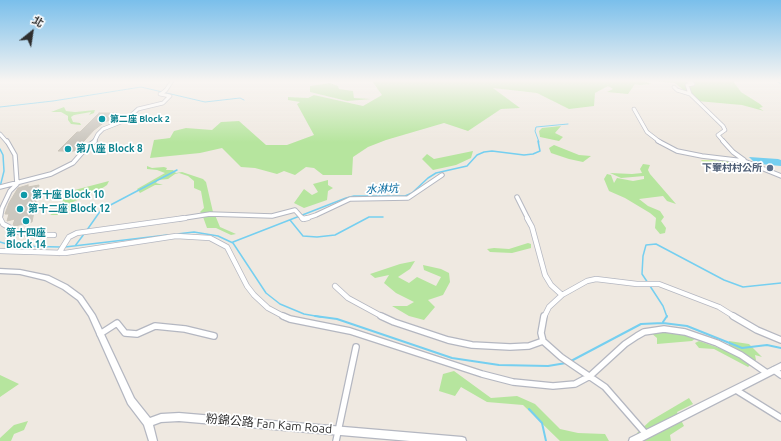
<!DOCTYPE html>
<meta charset="utf-8">
<style>
body{margin:0}
#map{position:relative;width:781px;height:441px;overflow:hidden;background:#efe9e1;font-family:Ubuntu,"Noto Sans TC",sans-serif}
canvas{display:block}
.north{position:absolute;left:12px;top:12px;width:40px;height:40px;-webkit-text-stroke:3px #fff;paint-order:stroke;rotate:30deg;font-size:11px;font-weight:700;line-height:16px;text-align:center;color:#2e2e2e}
.north::after{content:'';display:block;margin:auto;width:14px;height:18px;background:#2e2e2e;clip-path:polygon(50% 0,100% 100%,50% 72%,0 100%)}
</style>
<div id="map">
<canvas width="781" height="441"></canvas>
<div class="north">北</div>
</div>
<script>
const context = document.querySelector('canvas').getContext('2d');
context.lineJoin = 'round';
function fillPath(path, color) {
  context.fillStyle = color;
  context.fill(path, 'evenodd');
}
function shape(rows) {
  const path = new Path2D();
  for (const r of rows) {
    path.moveTo(r[0], r[1]);
    for (let i = 2; i < r.length; i += 2) path.lineTo(r[i], r[i + 1]);
  }
  return path;
}
function strokePath(path, color, width, dash) {
  context.strokeStyle = color;
  context.lineWidth = width;
  context.lineCap = dash ? 'butt' : 'round';
  context.setLineDash(dash || []);
  context.stroke(path);
}
function label(font, color, halo, rows, align = 'center') {
  context.font = font + ' Ubuntu,"Noto Sans TC",sans-serif';
  context.lineWidth = 3.5;
  context.setLineDash([]);
  context.textBaseline = 'middle';
  context.strokeStyle = halo;
  context.fillStyle = color;
  for (const [text, x, y, turn = 0] of rows) {
    context.save();
    context.translate(x, y);
    context.rotate((+turn || 0) * Math.PI / 180);
    context.textAlign = isNaN(turn) ? turn : align;
    if (halo) context.strokeText(text, 0, 0);
    context.fillText(text, 0, 0);
    context.restore();
  }
}
fillPath(shape([
 [372,81,645,81,651,84,640,85,635,84,628,94,607,92,613,89,608,86,595,93,594,106,569,109,537,93,493,88,520,108,501,109,468,131,444,123,386,140,368,147,353,157,352,175,323,175,314,168,306,167,295,175,284,171,277,174,255,168,241,167,222,148,200,153,150,158,154,140,170,138,174,131,186,128,212,130,221,122,239,121,266,145,287,145,314,135,297,104,300,102,288,100,288,97,308,98,314,95,363,106,382,95],
 [656,81,733,81,741,92,760,104,763,107,759,108,764,111,742,105,697,101,675,83],
 [330,83,338,86,339,89,353,91,354,98,371,99,347,101,310,92,310,86],
 [64,107,66,111,75,112,95,110,94,113,89,115,91,112,74,115,71,117,73,122,80,123,81,125,71,124,68,120,68,116,61,112,51,112],
 [561,126,555,133,563,137,559,141,540,137,539,131,542,128],
 [554,145,579,155,591,156,583,162,569,159,551,153,549,148],
 [473,151,471,158,456,165,433,170,422,159,427,154,434,159],
 [643,164,650,165,648,170,650,174,676,204,667,201,663,196,639,199,648,206,660,211,664,217,661,221,666,228,665,233,660,234,655,228,656,218,650,213,625,198,609,191,604,179,607,174,611,175,614,183,617,178,633,181,644,179,644,176,621,178,610,173,632,174,642,173,640,169],
 [147,166,152,168,164,167,167,168,166,170,173,170,176,173,182,172,203,179,206,182,213,212,210,214,215,215,220,227,236,234,231,235,216,228,207,228,202,214,200,212,204,208,201,191,194,188,194,181,188,176,179,173,175,174,168,179,158,180,156,183,163,185,155,185,140,193,137,189,165,173,157,170,147,169],
 [328,180,328,185,333,188,328,191,327,200,304,208,294,203,304,189,312,195,318,192,313,184],
 [109,181,107,185,101,189,73,202,68,215,50,215,58,210,67,192],
 [528,243,531,244,531,248,512,253,490,252,487,249,494,248,509,249],
 [415,261,410,269,398,277,409,283,417,277,436,286,441,277,424,270,423,265,441,269,449,273,450,282,443,295,428,300,435,307,424,320,409,316,392,306,407,306,414,302,396,293,384,283,389,275,375,278,370,274,400,264],
 [663,332,685,334,696,338,692,341,657,344,657,338,651,333],
 [699,341,728,351,738,351,729,346,729,341,749,344,762,357,755,355,756,360,748,367,714,349,699,348,695,343],
 [454,371,491,398,517,396,535,404,560,429,578,433,605,434,609,441,560,441,523,405,487,402,461,387,455,396,439,391,443,374],
 [0,375,19,384,0,397],
 [689,398,693,404,677,412,684,426,670,435,671,441,642,441,637,433,650,421],
 [28,421,24,430,14,434,11,441,0,441,0,438,14,425]
]), '#b6e59e');
fillPath(shape([
 [701,160,737,161,747,171,710,170]
]), '#c9ec9a');
fillPath(shape([
 [749,157,778,159,781,160,781,166,760,164,753,161]
]), '#75cff0');
strokePath(shape([
 [778,82,781,84],
 [0,107,53,101,141,87,205,102,240,98,244,100],
 [539,142,535,131,536,127,568,124]
]), '#75cff0', 1);
strokePath(shape([
 [0,149,3,155,4,171,0,187],
 [290,220,303,236,317,237,335,235,369,217,383,217],
 [87,230,101,210,177,170],
 [177,234,194,232,218,236,233,243,266,293,280,304,304,314,321,317],
 [0,242,13,246,61,247],
 [233,242,346,198,354,196,405,196,412,193,428,178,436,173,467,166,477,155,484,152,492,151,524,155,533,154,540,151,538,141],
 [75,246,84,234],
 [65,247,167,235],
 [648,283,642,274,643,256,646,245,656,244,724,280,743,287,781,283],
 [650,286,663,306,667,317]
]), '#75cff0', 1.5);
strokePath(shape([
 [315,316,337,319,452,358,499,365,548,366,566,363],
 [663,322,667,316],
 [571,361,641,324,663,323,687,326,742,348,767,345,781,348],
 [529,409,542,423,546,441]
]), '#75cff0', 2);
const building = shape([
 [99,113,117,113,110,121,106,121,94,130,75,151,58,151,77,132,80,132,99,113],
 [28,185,28,187,39,185,32,222,15,226,13,225,15,219,7,221,9,214,5,214,9,203,18,188,28,185]
]);
fillPath(building, '#cbc7bf');
strokePath(building, '#cbc5ba', 1);
const minorFar3 = shape([
 [688,81,693,84,687,85,690,94],
 [674,87,677,90,690,94,723,126,725,130,718,135,724,142],
 [161,94,166,90,172,81],
 [634,109,647,132,660,142],
 [0,134,7,142],
 [94,142,98,134,103,129,126,120,138,109,163,103,170,96,160,94]
]);
const minorFar2 = shape([
 [7,141,15,155,17,184],
 [658,141,677,151,702,156,744,161,781,176],
 [723,141,733,152,744,160],
 [0,187,51,174,73,163,87,147,95,141],
 [517,197,528,219],
 [0,219,2,208,10,191,17,184],
 [178,219,210,214,272,216,295,210,303,219],
 [304,219,316,215,350,199,408,198,442,175]
]);
const minorFar1 = shape([
 [0,218,3,224,18,232,34,235,54,235],
 [302,218,303,219,308,218],
 [527,218,532,227,545,275,551,285,562,295],
 [0,251,65,253,176,236,210,238,227,247,247,286,254,295,268,308,285,317],
 [59,253,69,237,77,233,185,218],
 [335,286,348,298,383,317],
 [544,317,549,307,562,295,587,281,596,279,637,284,659,284,719,307,735,317]
]);
const minor = shape([
 [283,316,290,319,350,331,482,374,513,382,553,386,575,384,590,376,625,344,637,336,644,332,664,329,685,332,717,343,741,355,767,373],
 [381,316,394,322,448,340,472,345,510,347,529,346,543,341],
 [544,316,541,333,543,341,561,357,605,387,646,434],
 [733,316,757,330,781,340],
 [100,334,117,323,125,333,137,334,155,326,185,329,214,336],
 [774,370,781,375],
 [736,390,781,418],
 [336,441,356,347]
]);
const secondary = shape([
 [0,269,20,270,49,276,67,285,82,296,95,315,134,398,150,418,161,414,179,413,462,437,465,438,466,441,410,441,179,421,161,422,153,425,157,441,149,441,144,425,128,404,89,316,78,300,63,289,45,280,20,274,0,273,0,269],
 [781,363,781,370,642,441,629,441,630,438,781,363]
]);
strokePath(minorFar3, '#b4b7c1', 4.5);
strokePath(minorFar2, '#b4b7c1', 5.5);
strokePath(minorFar1, '#b4b7c1', 6);
strokePath(minor, '#b4b7c1', 8);
strokePath(secondary, '#b4b7c1', 2.5);
strokePath(minorFar3, '#fff', 3);
strokePath(minorFar2, '#fff', 3.5);
strokePath(minorFar1, '#fff', 4.5);
strokePath(minor, '#fff', 5.5);
fillPath(secondary, '#fff');
const sky = context.createLinearGradient(0, 0, 0, 142);
sky.addColorStop(0, '#7abfeb');
sky.addColorStop(0.57, '#f8f5f2');
sky.addColorStop(1, '#f8f5f200');
context.fillStyle = sky;
context.fillRect(0, 0, 781, 142);
for (const [x, y, r, color] of [
 [102,119,4,"#0f9aa8"],
 [68,149,4,"#0f9aa8"],
 [770,168,4,"#5c6f8a"],
 [24,195,4,"#0f9aa8"],
 [20,209,4,"#0f9aa8"],
 [26,221,4,"#0f9aa8"]
]) {
  const dot = new Path2D();
  dot.arc(x, y, r, 0, 2 * Math.PI);
  context.fillStyle = color;
  context.fill(dot);
  strokePath(dot, '#fff', 1.5);
}
label('bold 9px', '#0d838f', '#fff', [
 ["第二座 Block 2",110,119]
], 'left');
label('bold 10px', '#0d838f', '#fff', [
 ["第八座 Block 8",76,149],
 ["第十座 Block 10",32,195],
 ["第十二座 Block 12",28,209],
 ["第十四座",26,233,"center"],
 ["Block 14",26,245,"center"]
], 'left');
label('bold 10px', '#4e5e75', '#fff', [
 ["下輋村村公所",762,168]
], 'right');
label('italic 11px', '#0d6fa3', '#fff', [
 ["水淋坑",382,189,-2]
]);
label('12px', '#2e2e2e', '#fff', [
 ["粉錦公路 Fan Kam Road",269,424,5]
]);
</script>
